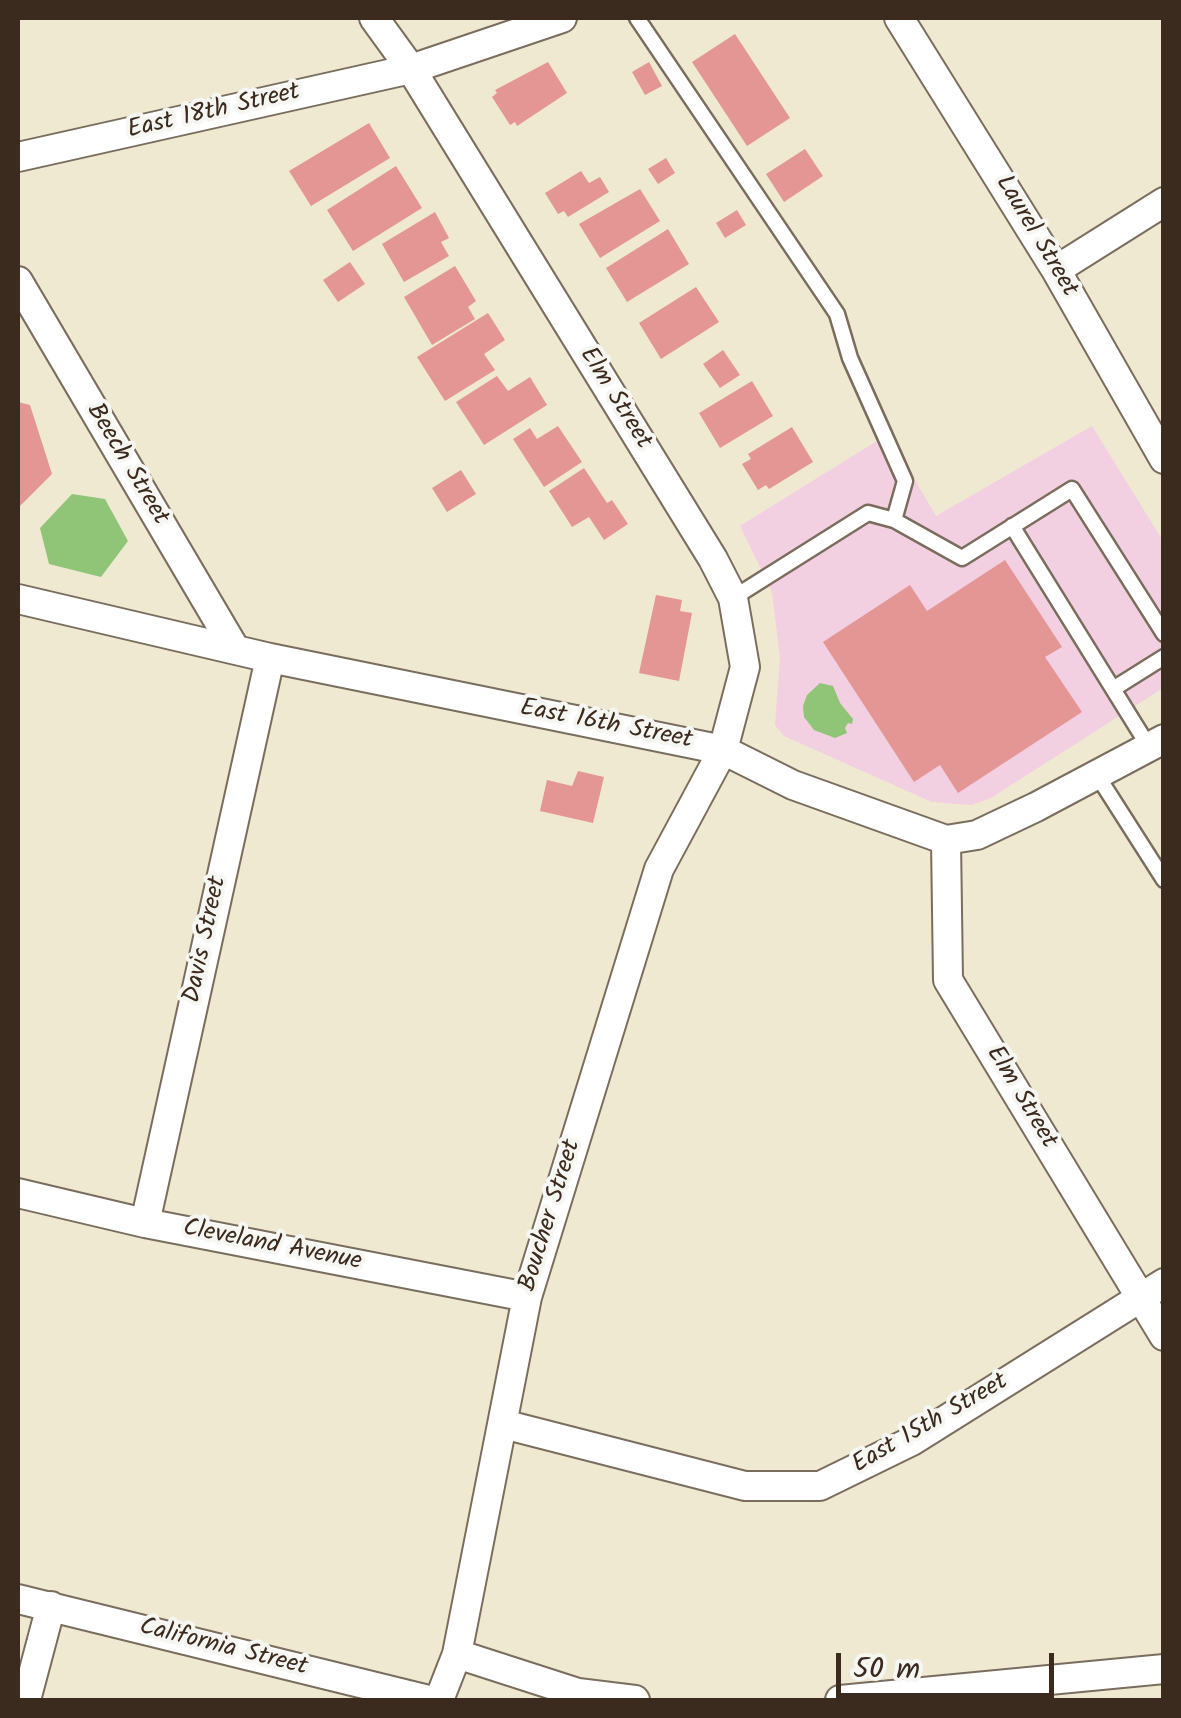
<!DOCTYPE html>
<style>
body{margin:0}
#map{position:relative;width:1181px;height:1718px;overflow:hidden;background:#efe9d2;font-family:Kalam,sans-serif}
canvas{display:block}
.frame{position:absolute;inset:0;border:20px solid #3b2a1e;pointer-events:none}
.scale{position:absolute;left:836px;top:1653px;width:218px;height:45px;box-sizing:border-box;border:5px solid #3b2a1e;border-top:0;padding-left:12px;font-size:30px;line-height:35px;white-space:nowrap;color:#3b2a1e;-webkit-text-stroke:8px #f6f6f2;paint-order:stroke}
</style>
<div id="map">
<canvas width="1181" height="1718"></canvas>
<div class="frame"></div>
<div class="scale">50 m</div>
</div>
<script>
const context = document.querySelector('canvas').getContext('2d');
context.lineJoin = 'round';
function fillPath(path, color) {
  context.fillStyle = color;
  context.fill(path, 'evenodd');
}
function shape(rows) {
  const path = new Path2D();
  for (const r of rows) {
    path.moveTo(r[0], r[1]);
    for (let i = 2; i < r.length; i += 2) path.lineTo(r[i], r[i + 1]);
  }
  return path;
}
function strokePath(path, color, width, dash) {
  context.strokeStyle = color;
  context.lineWidth = width;
  context.lineCap = dash ? 'butt' : 'round';
  context.setLineDash(dash || []);
  context.stroke(path);
}
function label(font, color, halo, rows, align = 'center') {
  context.font = font + ' Kalam,sans-serif';
  context.lineWidth = 8;
  context.setLineDash([]);
  context.textBaseline = 'middle';
  context.strokeStyle = halo;
  context.fillStyle = color;
  for (const [text, x, y, turn = 0] of rows) {
    context.save();
    context.translate(x, y);
    context.rotate((+turn || 0) * Math.PI / 180);
    context.textAlign = isNaN(turn) ? turn : align;
    if (halo) context.strokeText(text, 0, 0);
    context.fillText(text, 0, 0);
    context.restore();
  }
}
fillPath(shape([
 [1092,426,1163,541,1163,688,991,798,971,805,932,802,784,736,775,725,780,658,772,592,740,526,888,434,936,516]
]), '#f2cfe1');
fillPath(shape([
 [72,494,105,499,128,541,101,577,49,564,40,528],
 [820,683,833,686,840,703,853,719,852,724,848,723,845,728,847,733,835,738,814,730,804,717,803,706,807,695]
]), '#90c577');
fillPath(shape([
 [735,34,790,118,747,146,692,62],
 [548,62,567,93,517,126,515,122,510,125,492,97,497,93,495,90],
 [649,62,662,86,645,95,632,72],
 [369,123,390,158,311,206,289,171],
 [805,149,823,176,784,202,766,174],
 [666,158,675,173,658,184,648,169],
 [396,166,422,208,353,251,327,210],
 [581,171,589,183,600,177,609,192,568,217,564,211,558,214,545,193],
 [640,189,660,221,600,258,579,224],
 [737,210,746,225,725,238,716,223],
 [435,212,449,238,441,242,449,256,404,282,382,244],
 [668,229,689,264,627,302,606,268],
 [350,262,365,284,338,302,323,280],
 [455,266,476,301,468,307,475,319,432,345,404,297],
 [696,287,719,322,661,359,639,323],
 [488,313,505,340,484,354,495,370,445,401,417,357],
 [723,350,740,375,720,388,703,364],
 [497,376,508,391,530,377,547,405,484,445,456,402],
 [752,381,773,416,720,448,699,413],
 [18,402,30,405,52,474,18,508],
 [558,426,582,462,544,487,513,439,530,428,537,439],
 [792,427,813,462,769,489,766,485,758,490,742,464,751,459,748,454],
 [584,468,607,503,612,500,628,524,604,540,589,517,572,527,549,491],
 [461,470,476,494,447,512,432,488],
 [1005,560,1062,647,1045,657,1082,712,958,793,940,765,914,782,823,642,910,585,927,611],
 [656,595,682,600,680,611,692,613,679,681,639,673],
 [578,771,604,777,593,823,540,811,547,780,572,786]
]), '#e39693');
const lane = shape([
 [637,18,837,314,850,358,905,481,894,520],
 [1012,526,1149,747],
 [733,598,868,513,894,520,962,558,1072,489,1164,634],
 [1113,689,1164,657],
 [1097,775,1164,880]
]);
const street = shape([
 [374,18,411,69,713,559,733,598,745,667,723,750,659,869,527,1297,457,1654,439,1700],
 [899,18,1056,270,1164,459],
 [18,157,411,69,562,18],
 [1056,270,1164,202],
 [18,281,235,649],
 [18,599,270,658,723,750,793,785,946,840,977,835,1036,807,1164,739],
 [946,840,948,980,1164,1336],
 [18,1193,145,1223,527,1297],
 [145,1223,270,658],
 [503,1424,745,1486,820,1486,912,1441,1164,1283],
 [18,1599,429,1700],
 [457,1654,578,1693,635,1700],
 [26,1700,51,1606],
 [840,1700,1164,1669]
]);
strokePath(lane, '#7a6d5d', 19);
strokePath(street, '#7a6d5d', 32);
strokePath(lane, '#fff', 14);
strokePath(street, '#fff', 28);
label('25px', '#3b2a1e', '#f6f6f2', [
 ["East 18th Street",214,113,-13],
 ["Laurel Street",1035,237,59],
 ["Elm Street",614,399,58],
 ["Beech Street",126,465,59],
 ["East 16th Street",606,726,11],
 ["Davis Street",207,940,-78],
 ["Elm Street",1020,1098,59],
 ["Boucher Street",552,1216,-73],
 ["Cleveland Avenue",272,1247,11],
 ["East 15th Street",931,1425,-30],
 ["California Street",223,1649,14]
]);
</script>
